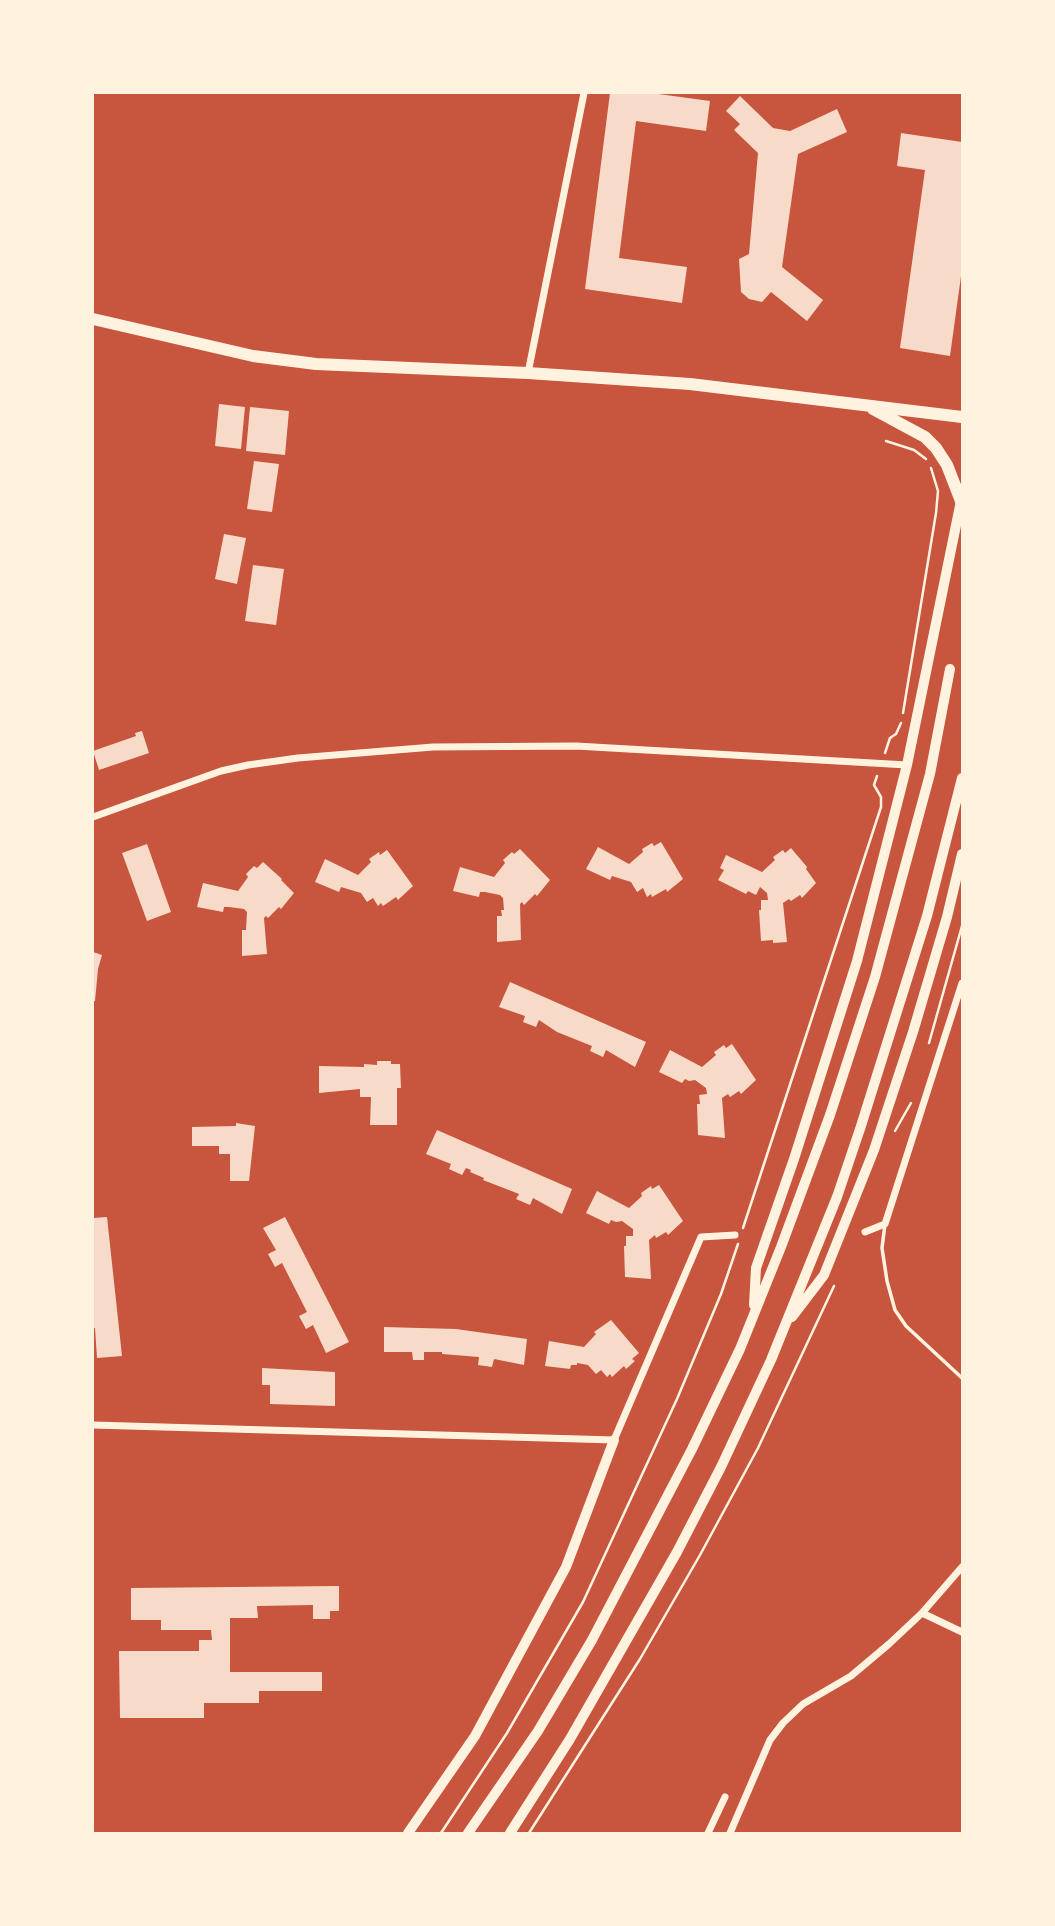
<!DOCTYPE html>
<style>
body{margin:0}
#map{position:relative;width:1055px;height:1926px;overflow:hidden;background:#c8553d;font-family:Raleway,sans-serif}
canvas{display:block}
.frame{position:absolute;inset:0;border:94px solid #fff3e0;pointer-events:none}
</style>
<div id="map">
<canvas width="1055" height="1926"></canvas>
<div class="frame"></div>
</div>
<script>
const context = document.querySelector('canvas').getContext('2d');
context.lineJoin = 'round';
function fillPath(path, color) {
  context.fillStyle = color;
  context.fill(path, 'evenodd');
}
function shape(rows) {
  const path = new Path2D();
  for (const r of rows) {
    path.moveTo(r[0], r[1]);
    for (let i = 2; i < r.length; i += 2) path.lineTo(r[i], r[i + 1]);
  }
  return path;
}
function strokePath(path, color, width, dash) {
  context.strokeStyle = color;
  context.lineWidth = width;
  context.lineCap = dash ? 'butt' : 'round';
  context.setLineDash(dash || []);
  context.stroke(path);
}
fillPath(shape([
 [610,93,651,93,710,101,706,131,636,121,619,258,687,267,682,303,585,289],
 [740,96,773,128,790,131,837,109,847,132,798,154,782,267,823,300,807,321,771,292,762,302,749,299,741,292,739,259,749,254,758,153,734,130,740,124,726,111],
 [901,133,962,142,962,269,950,356,900,348,925,170,897,166],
 [219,404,245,407,241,449,215,446],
 [250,407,289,411,285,455,246,451],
 [254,461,279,464,272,512,247,509],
 [224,534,246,538,237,584,215,579],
 [253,565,284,569,276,625,245,621],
 [142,731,149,753,99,770,93,751,136,736,135,733],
 [661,842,683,879,667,892,666,889,652,897,651,894,647,897,643,888,637,892,631,882,612,876,610,880,586,869,598,847,629,864,643,852,642,849,652,843,654,846],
 [147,844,171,912,147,921,122,853],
 [791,848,807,867,806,869,816,883,802,898,800,895,791,901,789,899,783,903,787,942,773,943,773,940,761,941,759,910,761,910,761,900,768,900,767,893,760,887,756,895,748,891,746,894,718,880,724,870,720,868,726,855,762,872,775,860,773,857,783,850,785,853],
 [520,849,550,880,537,896,535,894,524,905,522,902,520,904,521,940,497,942,497,916,502,916,501,910,504,910,503,898,500,895,485,892,480,892,479,897,453,891,460,867,494,877,505,863,503,860,512,852,514,854],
 [387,850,413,886,398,900,396,897,383,906,381,903,378,906,373,898,367,902,361,893,341,887,339,892,315,882,325,859,358,875,371,862,369,859,379,852,380,855],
 [263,862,282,879,281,880,294,893,281,909,279,907,268,918,266,916,264,918,267,954,242,956,242,930,246,930,247,912,244,909,229,907,224,907,223,912,197,907,203,883,238,891,248,877,246,874,254,866,257,868],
 [93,952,102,955,98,969,95,1001,93,1001],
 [510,982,646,1042,635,1067,606,1050,603,1057,590,1051,592,1046,557,1032,539,1020,536,1027,523,1022,525,1016,499,1007],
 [732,1044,756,1080,741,1094,739,1091,730,1097,728,1094,722,1098,725,1138,698,1135,697,1104,700,1104,699,1095,707,1094,706,1088,695,1080,689,1081,685,1079,682,1083,659,1072,670,1050,702,1067,716,1055,714,1052,724,1045,726,1048],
 [377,1061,391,1061,391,1064,400,1064,401,1088,397,1088,397,1125,370,1125,371,1097,360,1097,360,1089,319,1093,319,1066,364,1067,364,1064,377,1065],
 [236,1123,255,1126,249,1181,230,1181,230,1154,219,1154,219,1146,192,1146,192,1127,236,1126],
 [437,1130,572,1189,562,1214,533,1198,530,1205,516,1199,519,1194,483,1180,484,1178,470,1172,471,1170,466,1168,462,1175,449,1169,451,1164,426,1154],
 [659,1185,683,1221,668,1235,666,1232,656,1238,655,1235,649,1240,651,1279,625,1277,624,1246,626,1246,626,1236,633,1236,633,1229,622,1221,616,1222,611,1220,609,1224,586,1213,597,1191,629,1208,642,1196,641,1193,651,1186,652,1189],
 [107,1217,122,1356,97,1358,95,1328,93,1328,93,1218],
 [285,1217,349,1342,326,1353,313,1325,306,1329,299,1316,307,1312,282,1263,275,1267,268,1254,276,1250,263,1228],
 [611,1320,639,1353,632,1359,635,1361,626,1369,624,1366,612,1377,610,1374,607,1377,601,1370,596,1374,588,1365,577,1363,577,1365,571,1365,570,1369,545,1366,549,1341,584,1347,596,1334,594,1332],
 [384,1327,456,1329,527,1339,524,1365,494,1359,492,1367,478,1365,479,1357,442,1354,442,1352,424,1352,424,1360,413,1360,412,1352,384,1352],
 [262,1368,335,1372,335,1406,270,1404,270,1385,262,1385],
 [339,1586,339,1611,330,1611,330,1619,313,1619,313,1605,257,1606,258,1618,230,1618,230,1672,322,1672,322,1691,259,1691,259,1703,204,1703,204,1718,120,1718,119,1651,199,1651,199,1640,212,1640,211,1630,161,1630,161,1620,131,1620,131,1588]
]), '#f7dbc8');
strokePath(shape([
 [886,441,914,450,926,459],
 [903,713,936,513,938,491,931,468],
 [885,753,890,738,896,734,901,723],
 [929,1043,962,926],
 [895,1131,911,1103],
 [743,1228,881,807,881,797,874,785,877,776],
 [441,1833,507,1733,583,1602,677,1399,721,1294,738,1244],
 [529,1833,640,1659,700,1555,758,1448,834,1286]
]), '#fff3e0', 2.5);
strokePath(shape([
 [885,1224,882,1248,887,1281,895,1310,906,1326,962,1378]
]), '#fff3e0', 3.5);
strokePath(shape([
 [528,373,584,93],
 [93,817,221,771,248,765,298,758,433,747,576,746,907,765],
 [865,1232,885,1224,962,983],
 [93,1425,614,1440,701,1237,735,1235],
 [922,1613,962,1632],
 [708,1833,725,1797],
 [730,1833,770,1740,783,1723,803,1704,851,1676,889,1644,922,1613,962,1567]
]), '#fff3e0', 7);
strokePath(shape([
 [408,1833,475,1736,566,1567,614,1440]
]), '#fff3e0', 10);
strokePath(shape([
 [754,1305,756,1268,794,1159,857,961,907,765,962,496],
 [792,1317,824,1275,874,1150,913,1032,947,917,962,854],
 [468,1833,538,1731,592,1640,692,1449,740,1349,781,1247,830,1115,875,977,930,774,950,669],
 [510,1833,570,1739,677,1552,721,1467,771,1360,837,1197,861,1126,927,916,962,778]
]), '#fff3e0', 10);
strokePath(shape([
 [93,319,253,356,316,364,528,373,690,384,962,417],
 [873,409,925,437,936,448,947,465,961,501]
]), '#fff3e0', 12);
</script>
